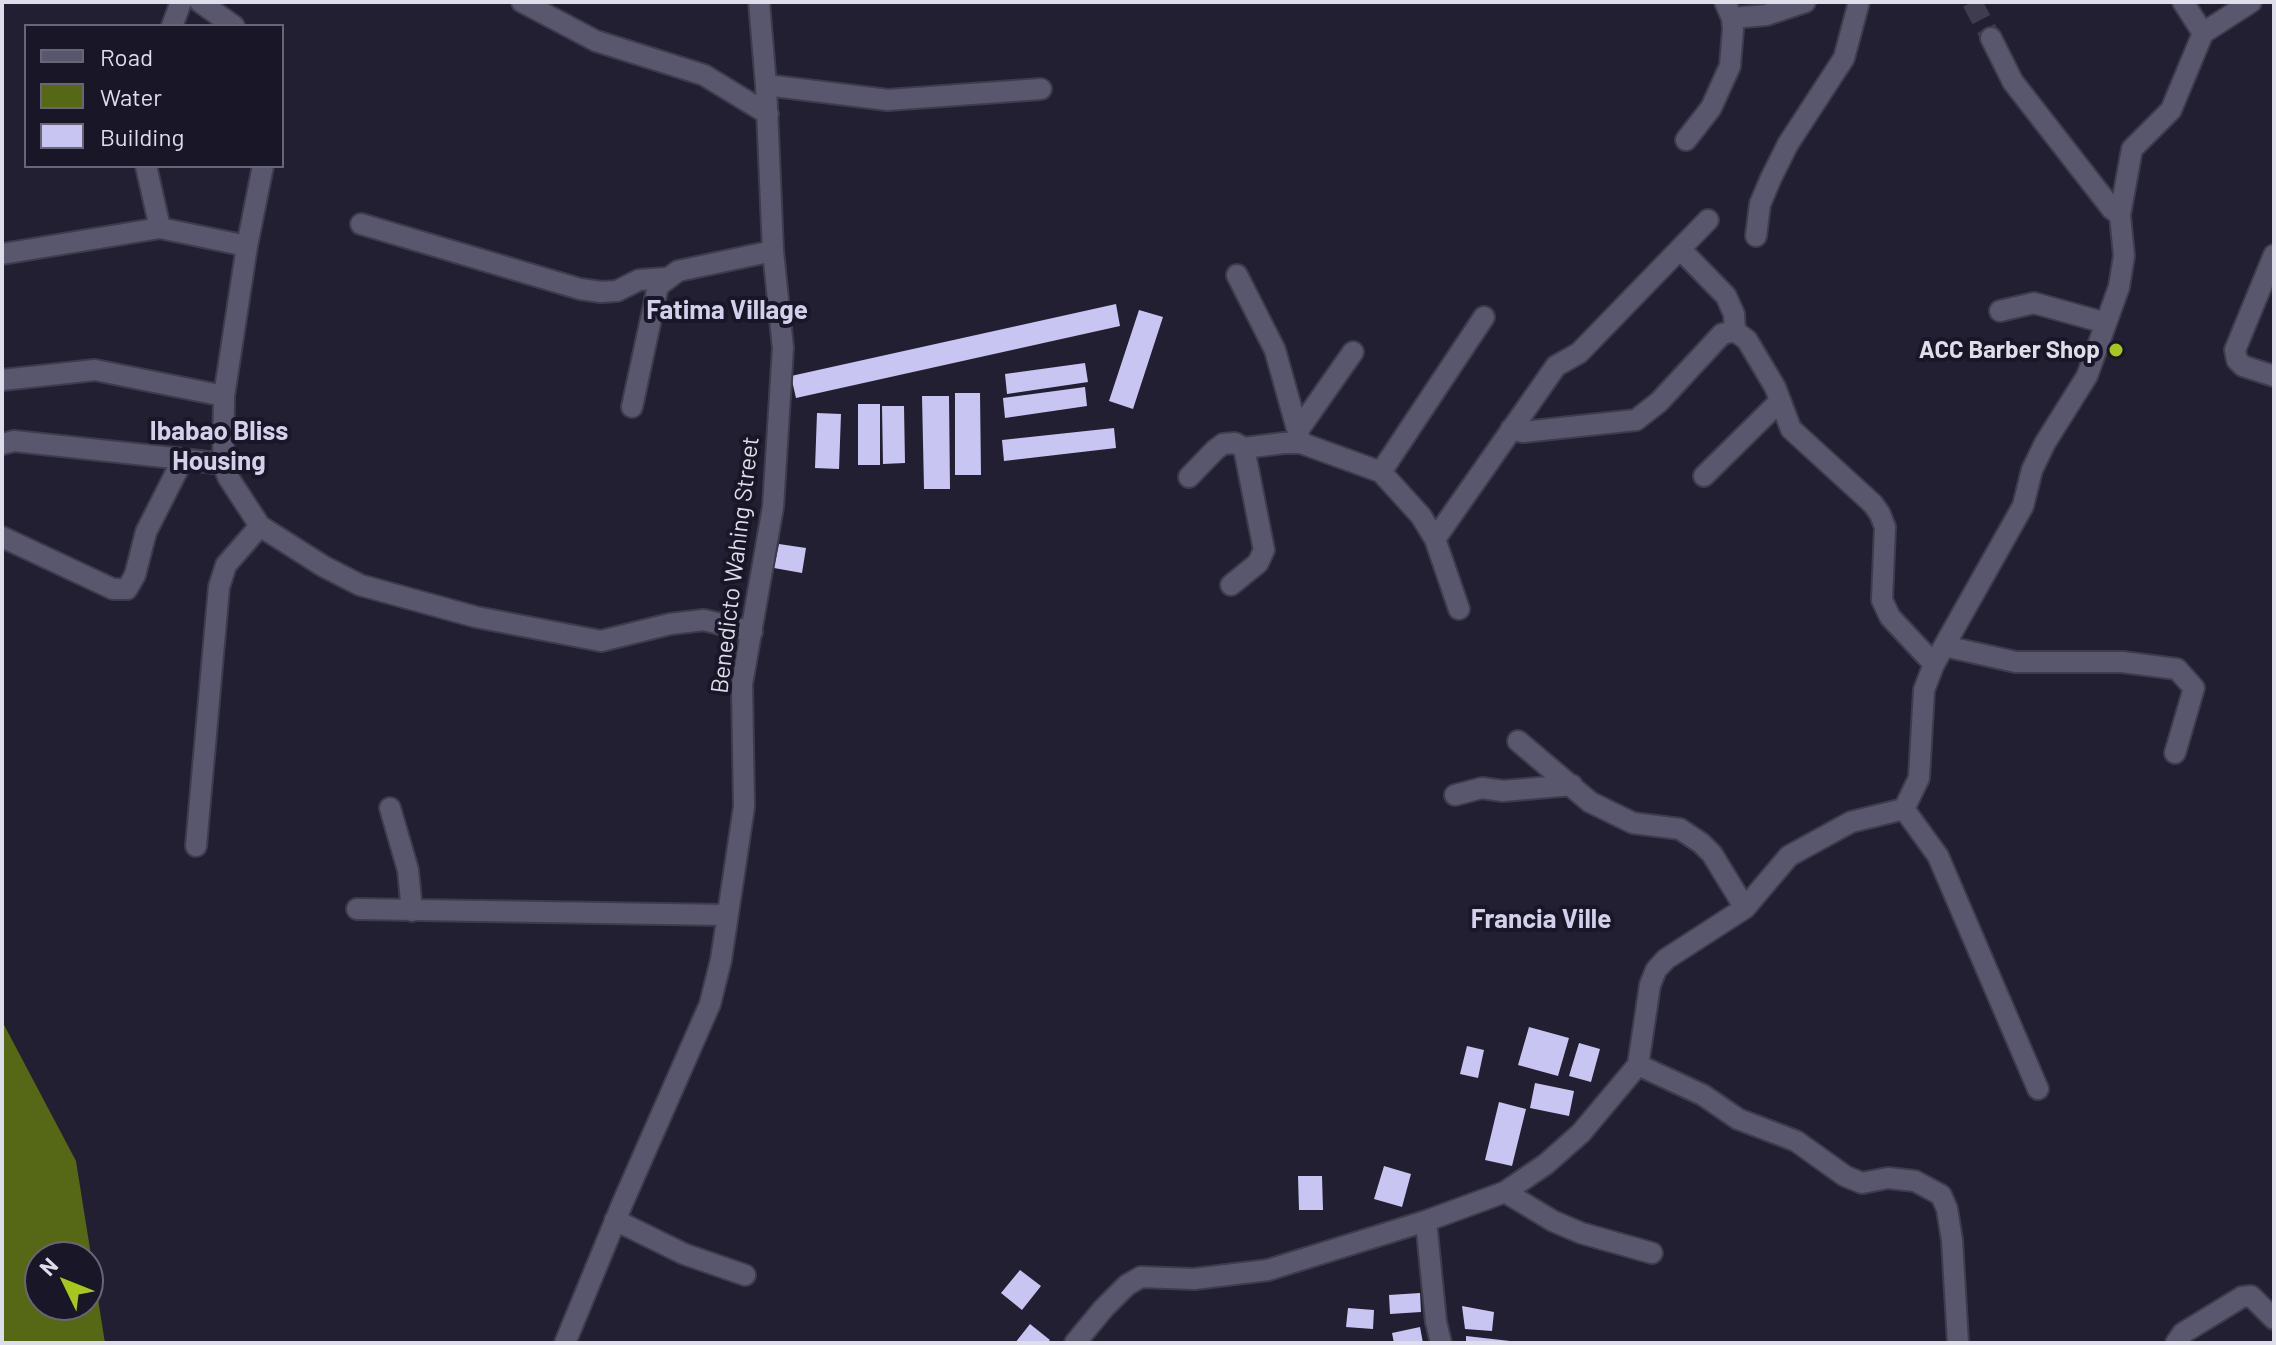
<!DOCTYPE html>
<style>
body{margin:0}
#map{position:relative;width:2276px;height:1345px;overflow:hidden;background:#221f32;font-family:Barlow,sans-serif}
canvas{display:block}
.frame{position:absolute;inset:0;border:4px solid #deddea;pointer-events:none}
.legend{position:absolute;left:24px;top:24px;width:260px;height:144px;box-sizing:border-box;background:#191628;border:2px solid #686676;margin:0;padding:10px 14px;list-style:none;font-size:24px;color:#deddea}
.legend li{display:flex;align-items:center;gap:16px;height:40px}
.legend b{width:40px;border:2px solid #686676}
.north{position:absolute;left:24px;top:1241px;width:80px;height:80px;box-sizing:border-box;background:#191628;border:2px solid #686676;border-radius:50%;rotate:313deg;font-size:22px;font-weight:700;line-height:32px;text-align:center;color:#deddea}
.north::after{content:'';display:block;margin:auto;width:28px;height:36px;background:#a7c71e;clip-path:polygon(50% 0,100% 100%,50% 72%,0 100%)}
</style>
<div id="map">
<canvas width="2276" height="1345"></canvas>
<div class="frame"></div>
<ul class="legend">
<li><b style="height:10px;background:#59576d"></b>Road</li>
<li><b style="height:22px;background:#566715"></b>Water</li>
<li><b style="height:22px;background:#c9c5f3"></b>Building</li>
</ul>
<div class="north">N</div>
</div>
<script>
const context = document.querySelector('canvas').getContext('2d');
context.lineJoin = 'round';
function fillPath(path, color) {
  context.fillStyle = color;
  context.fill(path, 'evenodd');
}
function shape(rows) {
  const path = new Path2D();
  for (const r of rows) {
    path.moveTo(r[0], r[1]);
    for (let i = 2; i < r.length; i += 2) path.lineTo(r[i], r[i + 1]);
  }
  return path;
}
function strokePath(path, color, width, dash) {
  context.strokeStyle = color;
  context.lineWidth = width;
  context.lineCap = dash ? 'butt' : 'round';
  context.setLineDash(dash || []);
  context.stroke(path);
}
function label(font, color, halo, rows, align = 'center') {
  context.font = font + ' Barlow,sans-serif';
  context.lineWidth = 8;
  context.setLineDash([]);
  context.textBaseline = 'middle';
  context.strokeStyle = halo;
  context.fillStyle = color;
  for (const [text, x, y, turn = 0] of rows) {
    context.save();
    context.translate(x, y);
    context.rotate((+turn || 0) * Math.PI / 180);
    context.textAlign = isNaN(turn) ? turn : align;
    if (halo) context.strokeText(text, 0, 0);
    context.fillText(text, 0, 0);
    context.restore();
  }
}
fillPath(shape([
 [2,1021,76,1161,105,1343,2,1343],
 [40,1257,88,1257,88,1305,40,1305]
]), '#566715');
fillPath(shape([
 [1116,304,1120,326,796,398,791,376],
 [1139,310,1163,317,1133,409,1109,401],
 [1085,363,1088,382,1007,394,1005,374],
 [1085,387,1087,406,1005,418,1003,398],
 [955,393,980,393,981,475,955,475],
 [922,396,949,396,950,489,924,489],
 [858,404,880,404,880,465,858,465],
 [882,406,904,406,905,463,883,464],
 [817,413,841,414,839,469,815,468],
 [1114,428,1116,448,1004,461,1002,440],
 [779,544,806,548,802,573,774,568],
 [1529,1027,1569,1038,1558,1076,1518,1065],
 [1579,1043,1600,1049,1591,1082,1569,1076],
 [1467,1046,1484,1050,1478,1078,1460,1074],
 [1535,1083,1574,1091,1569,1116,1530,1108],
 [1499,1102,1526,1109,1512,1166,1485,1160],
 [1384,1166,1411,1174,1402,1207,1374,1199],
 [1298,1176,1322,1176,1323,1210,1299,1210],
 [1020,1270,1041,1286,1022,1310,1001,1293],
 [1420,1293,1421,1312,1390,1314,1389,1295],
 [1462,1306,1494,1312,1492,1331,1465,1329],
 [1348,1308,1374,1310,1373,1329,1346,1327],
 [1030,1324,1050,1340,1047,1343,1015,1343],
 [1420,1327,1423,1343,1394,1343,1392,1333],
 [1466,1336,1510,1341,1510,1343,1466,1343]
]), '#c9c5f3');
strokePath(shape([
 [1972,2,1991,38]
]), '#3e3c4e', 20, [20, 10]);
const street = shape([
 [200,2,234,26],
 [522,2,596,41,704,75,768,114],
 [2183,2,2203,33],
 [1732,18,1766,15,1805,2],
 [172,26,181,2],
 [1991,38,2013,82,2112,209,2120,215],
 [766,85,888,100,1041,89],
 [1686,140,1711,108,1730,66,1733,29,1732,18,1725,2],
 [146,166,160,228],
 [263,166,247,246,224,396,223,464,228,477,260,526,323,566,360,585,476,617,601,641,670,624,704,620,752,632],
 [361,224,580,289,601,292,617,291,639,280,666,278],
 [1756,236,1760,204,1771,178,1788,144,1844,58,1859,2],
 [1681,250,1726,296,1734,314,1735,331,1747,340,1775,387,1791,429,1873,504,1880,514,1885,527,1882,600,1890,617,1934,664],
 [2,254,160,228,247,246],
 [2274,255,2235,350,2237,360,2243,366,2274,376],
 [1237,275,1275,350,1301,443],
 [2000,311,2034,303,2106,323],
 [2,380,95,370,224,396],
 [632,407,658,286,678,271,773,251],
 [1299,429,1353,352],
 [1511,429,1523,432,1636,420,1659,402,1722,334,1735,331],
 [2,444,14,441,183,459,146,532,135,575,127,589,113,589,2,537],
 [183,459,223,464],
 [1704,476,1779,402],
 [1189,477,1215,450,1223,444,1235,443,1244,448,1284,443,1301,443,1381,472],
 [1435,539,1556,366,1579,353,1708,220],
 [1231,585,1258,563,1264,550,1244,448],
 [1459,609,1435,539,1421,516,1381,472,1484,317],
 [1944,646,2016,662,2122,662,2177,669,2194,688,2175,753],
 [1518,741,1590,802,1633,823,1680,829,1701,843,1712,854,1745,908],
 [1455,795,1482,788,1503,791,1572,785],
 [390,808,408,870,412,911],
 [1904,809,1938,856,2038,1089],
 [196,846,219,587,226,565,260,526],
 [357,909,726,915],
 [1638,1065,1703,1095,1738,1119,1796,1141,1845,1176,1862,1183,1888,1178,1915,1181,1941,1195,1947,1209,1952,1240,1958,1343],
 [1505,1192,1553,1221,1581,1233,1652,1253],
 [615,1220,684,1254,745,1275],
 [1426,1221,1436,1322,1441,1343],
 [565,1343,623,1202,710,1004,721,960,744,807,742,684,773,507,783,348,773,251,766,85,759,2],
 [1075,1343,1104,1308,1127,1285,1141,1277,1194,1279,1268,1270,1426,1221,1505,1192,1546,1164,1581,1133,1638,1065,1650,985,1656,970,1666,959,1745,908,1789,856,1851,822,1904,809,1919,778,1924,690,1934,664,2023,506,2032,470,2045,443,2087,376,2119,287,2124,256,2120,215,2132,149,2171,110,2203,33,2251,2],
 [2176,1343,2183,1333,2242,1297,2251,1296,2274,1319]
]);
strokePath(street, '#3e3c4c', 24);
strokePath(street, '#59576d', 20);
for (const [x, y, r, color] of [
 [2116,350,8,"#a7c71e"]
]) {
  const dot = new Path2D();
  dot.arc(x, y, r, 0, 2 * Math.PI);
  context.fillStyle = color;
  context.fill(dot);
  strokePath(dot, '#191628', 3);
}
label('bold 24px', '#deddea', '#191628', [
 ["ACC Barber Shop",2100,350]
], 'right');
label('24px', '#deddea', '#191628', [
 ["Benedicto Wahing Street",735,565,-83]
]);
label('bold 26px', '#d2d0ea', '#191628', [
 ["Fatima Village",727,310],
 ["Ibabao Bliss",219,431],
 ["Housing",219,461],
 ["Francia Ville",1541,919]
]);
</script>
